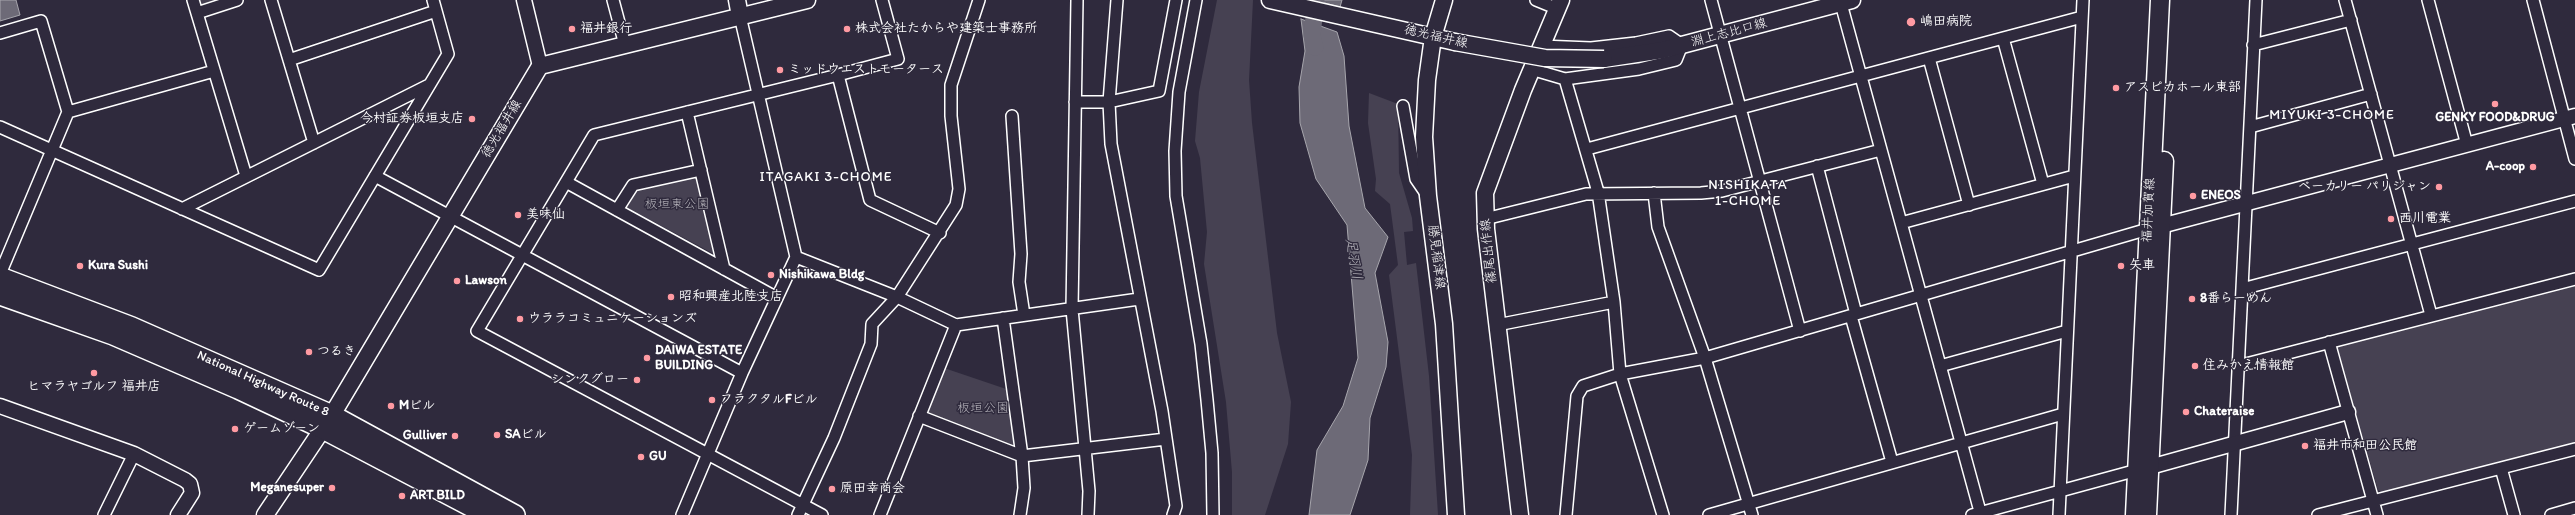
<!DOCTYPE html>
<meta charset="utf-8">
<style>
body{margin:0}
canvas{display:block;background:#2f2a3d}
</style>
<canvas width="2575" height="515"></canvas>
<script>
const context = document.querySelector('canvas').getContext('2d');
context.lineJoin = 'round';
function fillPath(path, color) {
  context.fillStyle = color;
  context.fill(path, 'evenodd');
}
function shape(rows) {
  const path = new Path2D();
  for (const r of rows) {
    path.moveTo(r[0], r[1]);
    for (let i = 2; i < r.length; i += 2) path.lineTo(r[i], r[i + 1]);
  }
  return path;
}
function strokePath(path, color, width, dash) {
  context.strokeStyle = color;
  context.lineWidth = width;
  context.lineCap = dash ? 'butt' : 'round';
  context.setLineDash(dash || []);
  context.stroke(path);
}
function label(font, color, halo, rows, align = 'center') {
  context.font = font + ' Itim,"Klee One",sans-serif';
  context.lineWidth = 3;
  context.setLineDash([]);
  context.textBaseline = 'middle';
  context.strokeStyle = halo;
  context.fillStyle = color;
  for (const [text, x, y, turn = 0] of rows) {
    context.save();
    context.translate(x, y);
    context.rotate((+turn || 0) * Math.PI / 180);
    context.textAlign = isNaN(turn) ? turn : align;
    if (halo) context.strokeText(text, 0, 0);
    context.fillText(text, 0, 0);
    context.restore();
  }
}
fillPath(shape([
 [193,0,237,0,197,13],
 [1217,0,1253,0,1249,80,1252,123,1277,333,1291,402,1288,444,1265,515,1232,515,1232,472,1226,402,1204,264,1207,232,1200,158,1195,141,1199,92],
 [1369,93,1398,104,1399,173,1412,218,1413,231,1404,232,1407,265,1416,263,1429,376,1438,515,1410,515,1412,455,1389,275,1398,265,1390,204,1375,191,1376,179,1368,123],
 [696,175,714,254,624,206,634,189],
 [2575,284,2575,444,2383,493,2378,490,2336,344],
 [944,368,1009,390,1017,451,924,414]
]), '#464152');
const water = shape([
 [0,0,16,0,20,15,0,21,0,0],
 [1313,0,1342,0,1340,7,1313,0],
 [1301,19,1337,32,1344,56,1349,126,1365,208,1388,237,1375,273,1388,342,1386,367,1370,418,1368,460,1350,515,1309,515,1317,450,1343,406,1358,358,1347,225,1316,179,1300,123,1299,87,1305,51,1301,19]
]);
fillPath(water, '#6d6a77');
strokePath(water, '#a7a6ad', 1);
strokePath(shape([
 [1315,47,1312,35,1316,0]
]), '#6d6a77', 17);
const minor = shape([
 [193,0,246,176],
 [271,0,314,143],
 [613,0,625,45],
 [1077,0,1072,309,1089,491,1088,515],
 [1117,0,1109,102,1111,144,1162,411,1176,506,1173,515],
 [1196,0,1179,92,1175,151,1176,196,1201,344,1207,400,1212,453,1213,515],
 [1536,0,1558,9],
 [1711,0,1800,331],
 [1840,0,1981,515],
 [2345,0,2431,315],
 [2428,0,2467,145],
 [2533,0,2575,159],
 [197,13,237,0],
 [0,33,41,21,68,112],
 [2003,38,2043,184],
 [2253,45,2351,20],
 [1929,58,1969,205],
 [289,60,436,11],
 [1531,69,1565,79,1639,69,1676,60,1682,45,1669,36,1636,43,1591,48,1541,46],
 [838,75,898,59,882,0],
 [1565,79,1598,192,1614,302,1620,374,1663,515],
 [1075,102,1109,102,1159,91,1176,0],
 [1403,106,1416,179,1427,195],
 [687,112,724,269],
 [1012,116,1021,254,1019,282,1024,315],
 [0,127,319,270,448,54,433,0],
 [2250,127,2371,94],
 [1587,149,2082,17],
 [1817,166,1856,314],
 [375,176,742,373],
 [566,182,777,298],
 [1654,193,1658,227,1705,358,1752,515],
 [182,209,429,85],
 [617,210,633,185,701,170],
 [1485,219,1586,194,1701,193,1722,191,1881,150],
 [1901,223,2074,176],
 [796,257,897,297,956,325,1139,299],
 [0,274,68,112,214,71],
 [2242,289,2575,201],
 [1851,316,1892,462],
 [1003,318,1022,456,1024,488,1020,515],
 [1497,325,1614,302],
 [2329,342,2377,515],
 [1940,366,2067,331],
 [2238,366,2575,279],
 [919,416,1022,456,1166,439],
 [2501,468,2514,515],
 [104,515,134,454],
 [682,515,742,373,796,257,740,16],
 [798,515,834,438,871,344,872,324,897,297,956,205,959,189,951,116,951,85,979,0],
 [822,515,477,331,594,135,838,75,870,200,940,233],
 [880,515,956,325],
 [1566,515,1577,396,1583,386,1620,374,1705,358,2155,227],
 [1709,515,2063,414],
 [1972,515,2141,469],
 [2059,515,2083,0],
 [2231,515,2256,0],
 [2318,515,2575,449],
 [2551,515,2575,508]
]);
const tertiary = shape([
 [524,0,540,66],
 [2161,226,2575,116],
 [0,406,134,454,185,480,190,484,192,493,178,515],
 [2150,467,2348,412]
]);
const secondary = shape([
 [737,0,740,16],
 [1270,0,1455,42],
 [1444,0,1433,37,1427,80,1424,137,1428,196,1444,324,1456,515],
 [1604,59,1663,50,1852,0],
 [265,515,332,415,540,66,807,0],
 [1520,515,1486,229,1485,193,1523,90,1561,0]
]);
const primary = shape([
 [2135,515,2160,0],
 [2147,515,2164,161]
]);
const trunk = shape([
 [0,277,132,327,332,415,515,515],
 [0,295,113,335,238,389,323,429,487,515]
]);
strokePath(minor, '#fff', 14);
strokePath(tertiary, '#fff', 17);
strokePath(secondary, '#fff', 19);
strokePath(primary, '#fff', 21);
strokePath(trunk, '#fff', 22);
strokePath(minor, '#2f2a3d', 11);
strokePath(tertiary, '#2f2a3d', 14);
strokePath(secondary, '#2f2a3d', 16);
strokePath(primary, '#2f2a3d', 18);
strokePath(trunk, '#2f2a3d', 19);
const secondaryBridge = shape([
 [1455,42,1545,58,1604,59]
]);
strokePath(secondaryBridge, '#fff', 19, []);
strokePath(secondaryBridge, '#2f2a3d', 16);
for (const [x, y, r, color] of [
 [1911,22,5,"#ff9aa2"],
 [572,29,4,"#ff9aa2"],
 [847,29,4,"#ff9aa2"],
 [780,70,4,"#ff9aa2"],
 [2116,88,4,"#ff9aa2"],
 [2495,104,4,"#ff9aa2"],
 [472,119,4,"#ff9aa2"],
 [2533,167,4,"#ff9aa2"],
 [2439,187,4,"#ff9aa2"],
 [2193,196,4,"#ff9aa2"],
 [518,215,4,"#ff9aa2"],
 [2391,219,4,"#ff9aa2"],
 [80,266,4,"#ff9aa2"],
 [2121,266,4,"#ff9aa2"],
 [771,275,4,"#ff9aa2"],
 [457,281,4,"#ff9aa2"],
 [671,297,4,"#ff9aa2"],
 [2192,299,4,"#ff9aa2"],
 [520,319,4,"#ff9aa2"],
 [309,352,4,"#ff9aa2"],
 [647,358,4,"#ff9aa2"],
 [2195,366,4,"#ff9aa2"],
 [94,373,4,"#ff9aa2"],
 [637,380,4,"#ff9aa2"],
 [712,400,4,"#ff9aa2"],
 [391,406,4,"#ff9aa2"],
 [2186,412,4,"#ff9aa2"],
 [235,429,4,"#ff9aa2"],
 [497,435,4,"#ff9aa2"],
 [455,436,4,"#ff9aa2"],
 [2305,446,4,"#ff9aa2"],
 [641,457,4,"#ff9aa2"],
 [332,488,4,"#ff9aa2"],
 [832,489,4,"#ff9aa2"],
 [402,496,4,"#ff9aa2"]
]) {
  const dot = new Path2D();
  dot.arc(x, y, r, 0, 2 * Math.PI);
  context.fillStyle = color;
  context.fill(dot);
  strokePath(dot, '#2f2a3d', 1.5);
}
label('bold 13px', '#fff', '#2f2a3d', [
 ["嶋田病院",1920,22],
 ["福井銀行",580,29],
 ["株式会社たからや建築士事務所",855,29],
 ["ミッドウエストモータース",788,70],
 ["アスピカホール東部",2124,88],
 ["GENKY FOOD&DRUG",2495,118,"center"],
 ["今村証券板垣支店",464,119,"right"],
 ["A-coop",2525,167,"right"],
 ["ベーカリー パリジャン",2431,187,"right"],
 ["ENEOS",2201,196],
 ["美味仙",526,215],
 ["西川電業",2399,219],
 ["Kura Sushi",88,266],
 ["矢車",2129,266],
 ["Nishikawa Bldg",779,275],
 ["Lawson",465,281],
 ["昭和興産北陸支店",679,297],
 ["8番らーめん",2200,299],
 ["ウララコミュニケーションズ",528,319],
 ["DAIWA ESTATE",655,351],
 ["BUILDING",655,366],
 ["つるき",317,352],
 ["住みかえ情報館",2203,366],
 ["シンクグロー",629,380,"right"],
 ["ヒマラヤゴルフ 福井店",94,387,"center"],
 ["フラクタルFビル",720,400],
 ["Mビル",399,406],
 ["Chateraise",2194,412],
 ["ゲームゾーン",243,429],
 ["SAビル",505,435],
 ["Gulliver",447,436,"right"],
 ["福井市和田公民館",2313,446],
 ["GU",649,457],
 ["Meganesuper",324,488,"right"],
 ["原田幸商会",840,489],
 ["ART BILD",410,496]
], 'left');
label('13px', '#fff', '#2f2a3d', [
 ["淵上志比口線",1729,33,-15],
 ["徳光福井線",1436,37,13],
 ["徳光福井線",502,129,-59],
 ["福井加賀線",2149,210,-87],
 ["篠尾出作線",1489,251,-96],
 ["勝見稲津線",1436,257,83],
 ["National Highway Route 8",263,384,24]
]);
label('13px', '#b5b3ba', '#2f2a3d', [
 ["板垣東公園",677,205],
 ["板垣公園",983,409]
]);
context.letterSpacing = '1px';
label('14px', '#fff', '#2f2a3d', [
 ["MIYUKI 3-CHOME",2332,115],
 ["ITAGAKI 3-CHOME",826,177],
 ["NISHIKATA",1748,185],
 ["1-CHOME",1748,201]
]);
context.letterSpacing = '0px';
label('italic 14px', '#b6b4bb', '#2f2a3d', [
 ["足羽川",1353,259,80]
]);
</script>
